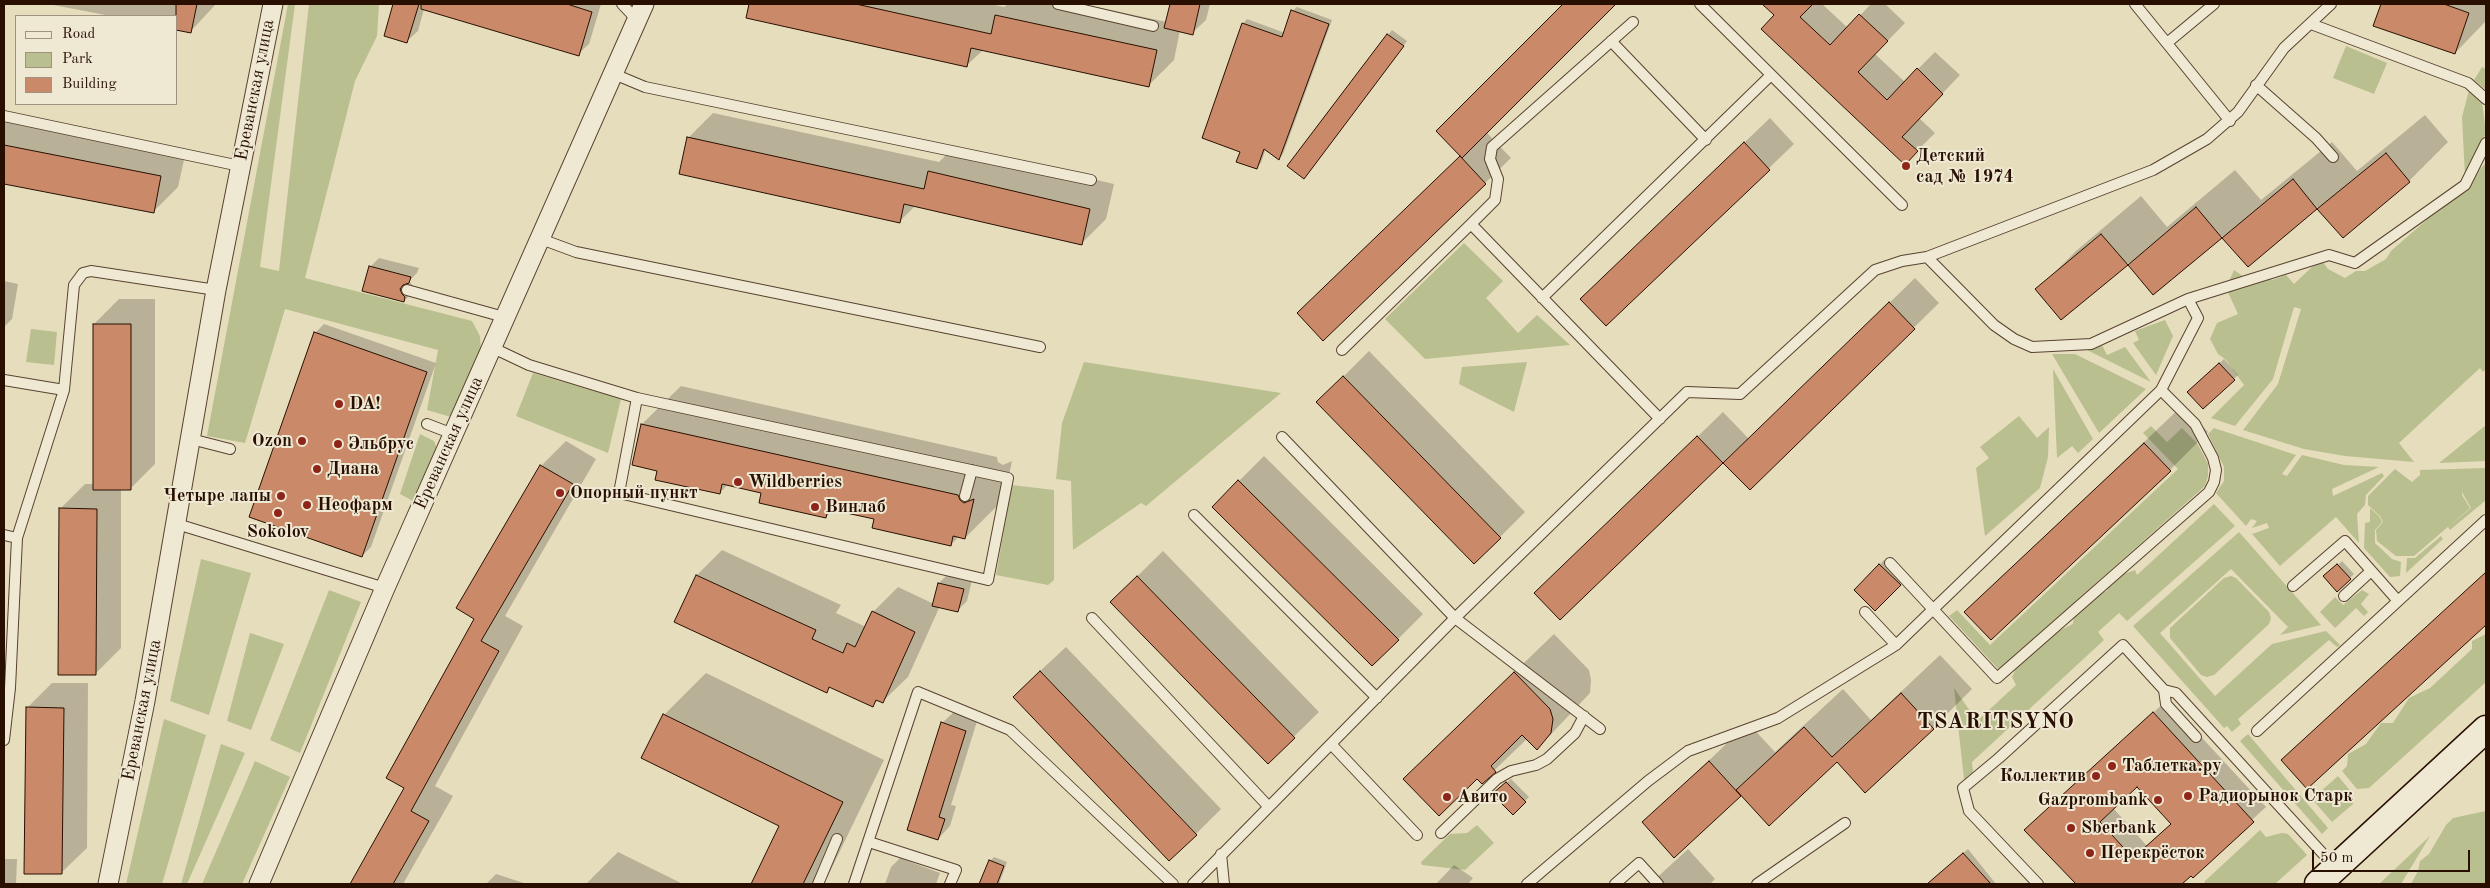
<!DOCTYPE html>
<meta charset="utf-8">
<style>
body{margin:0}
#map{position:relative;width:2490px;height:888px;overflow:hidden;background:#e6ddbd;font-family:"Old Standard TT",serif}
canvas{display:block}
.frame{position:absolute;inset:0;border:5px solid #280f00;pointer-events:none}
.legend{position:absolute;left:15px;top:15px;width:162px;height:90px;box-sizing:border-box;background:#efe9d4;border:1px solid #9f927f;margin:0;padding:6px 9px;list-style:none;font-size:15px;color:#280f00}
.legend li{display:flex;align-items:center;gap:10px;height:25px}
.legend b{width:25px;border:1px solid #9f927f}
.scale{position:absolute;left:2312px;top:850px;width:158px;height:22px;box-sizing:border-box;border:2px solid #280f00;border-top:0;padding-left:6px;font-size:15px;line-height:18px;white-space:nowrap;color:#280f00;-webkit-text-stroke:4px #efe9d4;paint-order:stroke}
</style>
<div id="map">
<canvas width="2490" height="888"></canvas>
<div class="frame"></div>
<ul class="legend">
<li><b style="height:6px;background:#efe9d4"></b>Road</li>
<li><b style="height:14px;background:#b9bf8e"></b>Park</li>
<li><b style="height:14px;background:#ca8a69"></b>Building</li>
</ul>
<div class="scale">50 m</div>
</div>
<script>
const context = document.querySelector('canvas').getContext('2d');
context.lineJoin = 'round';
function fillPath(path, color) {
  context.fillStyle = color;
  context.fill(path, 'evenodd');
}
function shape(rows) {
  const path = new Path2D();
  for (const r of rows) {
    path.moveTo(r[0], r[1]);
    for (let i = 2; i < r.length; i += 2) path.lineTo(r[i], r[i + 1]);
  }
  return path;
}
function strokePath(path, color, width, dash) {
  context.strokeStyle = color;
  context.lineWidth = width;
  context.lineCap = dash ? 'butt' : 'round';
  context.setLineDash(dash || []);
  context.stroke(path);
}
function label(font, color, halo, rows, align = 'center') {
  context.font = font + ' "Old Standard TT",serif';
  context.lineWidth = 4;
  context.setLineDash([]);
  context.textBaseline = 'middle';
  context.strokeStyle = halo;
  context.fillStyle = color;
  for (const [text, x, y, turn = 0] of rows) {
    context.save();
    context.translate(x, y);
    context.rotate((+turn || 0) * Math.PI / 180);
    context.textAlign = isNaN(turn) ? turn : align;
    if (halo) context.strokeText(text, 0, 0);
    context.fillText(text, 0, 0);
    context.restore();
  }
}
fillPath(shape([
 [288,4,295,4,260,267,279,271,309,4,379,4,377,36,355,81,305,278,472,321,480,336,481,352,451,417,427,410,438,350,285,309,245,443,207,436],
 [2346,46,2387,63,2374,94,2333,78],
 [2482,67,2486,69,2486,90,2474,80],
 [2469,90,2482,102,2486,133,2465,177,2462,117],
 [2486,163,2486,369,2483,372,2480,368,2399,443,2414,462,2345,456,2304,449,2243,430,2278,384,2301,309,2294,307,2273,379,2235,426,2211,418,2244,385,2226,360,2218,354,2210,339,2217,323,2238,314,2226,288,2234,270,2247,279,2265,274,2272,280,2286,275,2294,284,2313,266,2323,262,2328,269,2345,278,2356,271,2365,271,2386,259,2391,251,2431,216,2442,209,2447,194,2473,176],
 [1464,243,1503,281,1486,298,1518,333,1537,315,1570,345,1425,359,1385,319],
 [2165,320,2173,336,2156,375,2133,343,2139,340,2135,331],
 [31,329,57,332,54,365,26,362],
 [2102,345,2107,355,2125,347,2151,382,2083,348],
 [2052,354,2075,354,2146,389,2099,433],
 [1084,362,1281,393,1146,506,1141,503,1073,550,1071,481,1056,479,1062,423],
 [1527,362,1514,412,1459,384,1462,367],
 [2053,369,2093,439,2078,453,2072,446,2057,458],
 [533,373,621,399,608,453,516,416],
 [2019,416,2037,438,2049,427,2048,457,2040,488,1985,536,1976,468,1989,458,1980,447],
 [2486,425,2486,461,2439,463],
 [2151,426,2167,442,2182,428,2197,443,2208,464,2208,476,2205,486,2077,600,2107,591,2110,579,2135,570,2137,575,2214,504,2235,526,2127,621,2119,613,2098,632,2104,640,1972,762,1973,772,1964,779,1954,688,1977,721,2016,685,2012,677,2027,646,2073,624,2076,602,1999,670,1949,616,1957,610,1990,645,2178,469,2143,433],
 [2214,428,2296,455,2282,474,2287,476,2302,455,2344,465,2379,467,2332,489,2333,496,2382,473,2384,476,2366,495,2365,505,2357,514,2359,543,2336,517,2280,566,2252,534,2269,528,2267,523,2252,528,2257,521,2251,519,2246,526,2216,493,2224,481,2224,467,2208,434],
 [420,434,434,441,440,456,435,466,429,464,413,501,400,494],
 [2486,468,2486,500,2450,530,2448,527,2471,508,2462,492,2462,495,2470,508,2414,556,2396,556,2377,541,2376,530,2383,522,2380,516,2368,505,2368,496,2395,469,2412,482,2420,475,2420,470],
 [1012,485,1054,490,1054,580,1048,585,996,575],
 [2370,508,2379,516,2382,522,2375,530,2375,543,2392,559,2401,562,2400,576,2390,577,2364,548,2365,523,2370,522],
 [2239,532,2321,625,2280,635,2288,627,2231,569,2160,633,2215,696,2272,644,2326,631,2340,645,2337,647,2329,640,2238,719,2241,724,2232,732,2227,726,2224,728,2133,626],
 [2441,536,2443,539,2406,573,2407,558,2415,558],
 [201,559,251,573,209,715,170,701],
 [2231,576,2236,578,2269,612,2271,618,2269,624,2214,675,2207,677,2201,675,2170,638,2170,628,2224,578],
 [329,590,361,602,300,753,270,740],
 [2362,590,2369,594,2361,604,2368,612,2364,616,2356,608,2335,628,2320,612,2335,597,2343,605],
 [250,633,284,644,251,730,227,721],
 [2486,634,2486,682,2369,788,2357,789,2342,771,2347,766,2348,754,2366,744,2381,723,2393,723,2409,698,2430,688,2472,649,2472,641],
 [164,719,206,735,162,884,126,884],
 [2248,734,2328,828,2322,834,2240,741],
 [221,744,245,753,187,884,181,884],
 [255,761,290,777,242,884,202,884],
 [2338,776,2352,793,2353,804,2332,822,2312,799],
 [2486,811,2486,884,2411,884,2418,871,2420,861,2429,854,2446,825,2453,818],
 [1477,825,1494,843,1465,870,1422,865,1421,862,1450,834,1467,833],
 [2260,830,2266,837,2282,833,2288,834,2307,855,2275,884,2206,884,2204,882],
 [2430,836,2401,884,2379,884]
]), '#b9bf8e');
fillPath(shape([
 [48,4,216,4,190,32,176,16,111,16],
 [395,4,601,4,589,44,578,54,424,9,418,31,407,41,386,35],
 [750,4,990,4,1004,7,1008,4,1082,4,1167,22,1171,4,1210,4,1206,20,1192,33,1180,30,1174,60,1149,85,983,50,966,66,747,17],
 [1565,4,1615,4,1486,132,1511,158,1323,339,1323,288,1462,156,1438,131],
 [1764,4,1822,4,1848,28,1871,4,1885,4,1905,23,1875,54,1905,82,1935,52,1960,75,1919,118,1935,133,1905,163],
 [2382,4,2486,4,2486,21,2455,53,2375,25],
 [1297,7,1332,20,1283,154,1279,158,1266,148,1261,163,1256,167,1242,151,1243,24,1247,19,1285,33,1292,11],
 [1392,30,1407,41,1308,173,1289,166],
 [713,113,939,162,954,147,1114,184,1106,219,1081,244,916,205,900,221,688,138],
 [4,115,186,151,178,187,153,212,4,182],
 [2425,115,2448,142,2409,181,2343,236,2318,207,2248,265,2222,236,2153,293,2128,263,2061,318,2037,290,2076,251,2141,196,2167,227,2235,170,2261,200,2332,142,2357,171],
 [1770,118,1794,144,1606,325,1607,274],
 [379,258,419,268,417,273,409,281,414,287,413,292,404,301,370,267],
 [1915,278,1939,303,1750,488,1723,462,1560,619,1561,568,1723,412,1749,439],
 [4,281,18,284,12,319,4,327],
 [119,299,155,299,155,464,130,489,121,489,121,648,95,674,60,509,85,484,94,484,94,324],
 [324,324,436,363,371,547,362,556,315,333],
 [1369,351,1525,512,1474,563,1343,377],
 [2224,359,2238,375,2203,408,2189,392],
 [681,386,997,457,998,462,1003,465,1012,461,1004,499,965,538,959,536,951,545,875,518,834,509,826,517,762,492,728,484,720,493,658,470,634,464,642,424],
 [2183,405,2208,432,2170,470,1965,612],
 [566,441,596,459,505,616,523,626,435,786,453,796,403,884,351,884,405,788,541,466],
 [1264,456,1423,614,1372,665,1213,507],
 [722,550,841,605,836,613,866,627,873,612,898,587,934,604,939,583,948,574,972,580,967,601,958,610,940,606,908,677,882,702,878,700,872,706,831,687,827,691,676,622,697,575],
 [1163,551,1319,712,1268,762,1111,602],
 [1884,560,1904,580,1875,609,1855,590],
 [2342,561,2354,574,2337,590,2325,577],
 [2486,573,2486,624,2307,787,2283,760],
 [1554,634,1589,670,1591,680,1590,693,1537,749,1527,739,1482,782,1444,740],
 [1066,647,1221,809,1196,834,1039,672],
 [1940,655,1972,689,1933,728,1741,794,1675,856,1644,823,1748,723,1775,752,1843,689,1871,720],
 [706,673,884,760,824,884,752,884,781,825,664,715],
 [52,683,88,683,87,848,61,873,27,708],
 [2167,700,2266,807,2182,884,2077,884,2026,830],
 [2137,785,2172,823,2147,846,2113,808],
 [955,711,978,718,951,805,956,806,950,826,938,839,942,723],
 [1511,779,1529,797,1513,813,1498,790],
 [1688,849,1715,879,1710,884,1650,884],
 [1968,849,1996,884,1928,884],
 [618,852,683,884,586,884],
 [994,857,1007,862,999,884,981,884,990,861],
 [900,858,940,873,936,884,885,884,891,867],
 [4,859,17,859,16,884,4,884],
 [1454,865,1473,878,1468,884,1436,884],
 [496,874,527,884,486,884]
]), '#0003');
const building = shape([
 [176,4,197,4,191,33,176,30,176,4],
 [393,4,419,4,407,43,384,36,393,4],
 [421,4,567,4,592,12,579,56,421,9,421,4],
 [749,4,856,4,991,34,995,15,1157,50,1149,87,971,48,967,67,746,18,749,4],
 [1170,4,1200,4,1193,35,1164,28,1170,4],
 [1563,4,1616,4,1462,158,1436,131,1563,4],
 [1762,4,1813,4,1800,17,1830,45,1859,14,1888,41,1858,72,1887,100,1917,68,1943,94,1902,137,1918,151,1905,165,1761,29,1774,15,1762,4],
 [2381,4,2444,4,2469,13,2455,54,2373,26,2381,4],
 [1291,10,1329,24,1279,160,1264,149,1257,169,1236,162,1240,152,1202,138,1242,23,1282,37,1291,10],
 [1387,34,1404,46,1304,179,1287,166,1387,34],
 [687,137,924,189,928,171,1090,209,1082,245,904,204,900,223,679,174,687,137],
 [1744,142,1770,170,1606,326,1580,299,1744,142],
 [4,145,161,176,154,213,4,184,4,145],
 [2386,153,2410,182,2343,238,2317,209,2386,153],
 [1460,156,1486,184,1323,341,1297,313,1460,156],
 [2293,179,2317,209,2248,267,2222,238,2293,179],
 [2196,207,2222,238,2153,295,2128,265,2196,207],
 [2101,234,2128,265,2061,320,2035,289,2101,234],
 [369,266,411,277,409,283,403,285,400,289,402,294,405,297,404,302,362,291,369,266],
 [1889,302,1915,329,1750,490,1723,463,1889,302],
 [93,324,131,324,131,490,93,490,93,324],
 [314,332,427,372,362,557,249,517,314,332],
 [2219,363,2235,380,2203,409,2187,392,2219,363],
 [1343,376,1501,538,1474,564,1316,402,1343,376],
 [641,424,958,495,960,500,964,503,974,499,965,539,953,536,951,546,872,528,874,519,828,509,826,518,759,503,761,493,722,484,720,494,655,480,657,471,632,465,641,424],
 [1697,436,1723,463,1560,620,1534,593,1697,436],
 [2144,443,2171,471,1991,640,1964,612,2144,443],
 [540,465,573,484,481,641,499,651,411,811,429,821,393,884,350,884,404,788,386,778,474,619,456,608,540,465],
 [1238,480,1399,640,1372,666,1212,507,1238,480],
 [59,508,97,509,96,675,58,675,59,508],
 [1879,564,1901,585,1875,611,1854,590,1879,564],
 [2337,564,2351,579,2337,592,2323,576,2337,564],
 [2486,572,2486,625,2307,789,2281,760,2486,572],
 [696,575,816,630,812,639,843,653,847,643,855,647,872,611,915,632,883,703,876,700,873,707,829,687,827,693,674,622,696,575],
 [1137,576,1295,738,1268,764,1110,602,1137,576],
 [938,583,964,589,958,612,932,606,938,583],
 [1040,671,1197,835,1169,861,1013,697,1040,671],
 [1514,672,1550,709,1553,719,1551,733,1537,750,1522,735,1491,766,1496,772,1482,784,1477,779,1439,816,1403,779,1514,672],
 [1901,693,1934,729,1865,793,1837,762,1769,826,1736,790,1804,727,1832,757,1901,693],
 [26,707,64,708,62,874,24,874,26,707],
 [2153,712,2254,822,2193,878,2191,876,2182,884,2076,884,2024,830,2153,712],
 [2137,787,2171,824,2133,858,2100,822,2137,787],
 [663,714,843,802,803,884,751,884,779,826,641,758,663,714],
 [941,722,966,731,939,817,945,819,938,840,907,830,941,722],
 [1709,761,1741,796,1674,858,1642,822,1709,761],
 [1506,782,1526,802,1513,815,1492,794,1506,782],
 [1963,853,1991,884,1927,884,1963,853],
 [989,860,1004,866,997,884,979,884,989,860]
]);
fillPath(building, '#ca8a69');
strokePath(building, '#280f00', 1);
const lane = shape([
 [622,4,637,20],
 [1058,4,1153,26],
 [1700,4,1902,205],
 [2135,4,2230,121],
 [2311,24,2468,83,2486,99],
 [1611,41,1706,140],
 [2167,43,2214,4],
 [614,74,645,87,1091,180],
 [2256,85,2316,138,2333,157],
 [4,116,240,166],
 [1471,224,1495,200,1498,179,1490,159,1492,147,1633,22],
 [541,239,576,252,1040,347],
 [1927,257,1994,325,2014,339,2032,347,2091,344,2188,299],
 [407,290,504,317],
 [1542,298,1771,75],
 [491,347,529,365,637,398,1008,478,988,580,619,493,637,398],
 [1342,350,1471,224,1660,419],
 [4,380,64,390],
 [427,424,453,434],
 [1282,437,1455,618,1600,729],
 [191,439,230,449],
 [965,496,972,470],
 [1194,515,1377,698],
 [177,524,385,588],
 [4,535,17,538],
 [1890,563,1997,678,2209,492,2214,482,2216,470,2213,458,2195,424,2161,390,2198,318,2188,299,2329,255,2355,263,2465,185,2486,143],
 [2293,586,2345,541,2398,601],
 [2344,596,2371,571],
 [1865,612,1896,645],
 [1092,618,1268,806],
 [2164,690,2176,693,2335,867],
 [2257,731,2486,520],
 [4,740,10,688,17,538,64,390,74,285,83,273,91,271,216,290],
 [1331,744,1417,835],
 [1441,833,1497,779,1511,771,1536,765,1547,759,1575,733,1584,716],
 [869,842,956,870,950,884],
 [1221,854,1224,884],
 [818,884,837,839],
 [854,884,918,692,1010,730,1173,884],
 [1193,884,1455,618,1687,392,1740,394,1875,270,1902,261,1927,257,2153,170,2207,139,2238,112,2284,48,2331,4],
 [1527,884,1648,781,1688,751,1778,718,1896,645,2161,390],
 [1615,884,1639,863,1658,884],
 [1757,884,1845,823],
 [2038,884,1969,811,1963,788,1999,758,2123,645,2164,690,2166,704,2196,737]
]);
const street = shape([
 [108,884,145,701,216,290,273,4],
 [259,884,385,588,644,4]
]);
const secondary = shape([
 [2318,884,2486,729]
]);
strokePath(lane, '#58422f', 12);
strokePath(street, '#58422f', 21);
strokePath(secondary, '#280f00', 29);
strokePath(lane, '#efe9d4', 10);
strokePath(street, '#efe9d4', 19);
strokePath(secondary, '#efe9d4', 26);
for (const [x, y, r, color] of [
 [1906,166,5,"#8f2418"],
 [339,404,5,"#8f2418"],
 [302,441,5,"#8f2418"],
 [338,444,5,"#8f2418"],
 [317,469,5,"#8f2418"],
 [738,482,5,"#8f2418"],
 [560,493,5,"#8f2418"],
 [281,496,5,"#8f2418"],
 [307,505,5,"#8f2418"],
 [815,507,5,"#8f2418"],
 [278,513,5,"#8f2418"],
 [2112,766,5,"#8f2418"],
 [2096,776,5,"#8f2418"],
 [2188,796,5,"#8f2418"],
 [1447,797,5,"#8f2418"],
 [2158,800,5,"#8f2418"],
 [2071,828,5,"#8f2418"],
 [2090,853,5,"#8f2418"]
]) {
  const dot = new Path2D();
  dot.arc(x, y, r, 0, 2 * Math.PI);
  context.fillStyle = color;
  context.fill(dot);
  strokePath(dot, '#efe9d4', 2);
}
label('18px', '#280f00', '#efe9d4', [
 ["Ереванская улица",255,90,-79],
 ["Ереванская улица",449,443,-66],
 ["Ереванская улица",142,710,-79]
]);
label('bold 18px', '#280f00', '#efe9d4', [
 ["Детский",1916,156],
 ["сад № 1974",1916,177],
 ["DA!",349,404],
 ["Ozon",292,441,"right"],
 ["Эльбрус",348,444],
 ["Диана",327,469],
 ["Wildberries",748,482],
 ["Опорный пункт",570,493],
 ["Четыре лапы",271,496,"right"],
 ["Неофарм",317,505],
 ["Винлаб",825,507],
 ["Sokolov",278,532,"center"],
 ["Таблетка.ру",2122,766],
 ["Коллектив",2086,776,"right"],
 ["Радиорынок Старк",2198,796],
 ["Авито",1457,797],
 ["Gazprombank",2148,800,"right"],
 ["Sberbank",2081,828],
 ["Перекрёсток",2100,853]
], 'left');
context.letterSpacing = '1px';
label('bold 22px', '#280f00', '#efe9d4', [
 ["TSARITSYNO",1996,722]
]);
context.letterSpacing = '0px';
</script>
